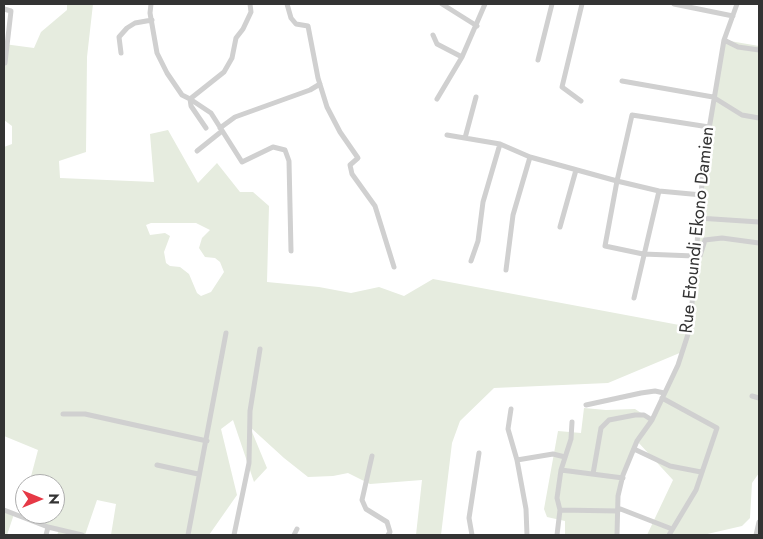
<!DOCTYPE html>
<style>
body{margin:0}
#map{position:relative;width:763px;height:539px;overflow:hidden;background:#fff;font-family:Jost,sans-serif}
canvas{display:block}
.frame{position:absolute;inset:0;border:5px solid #333;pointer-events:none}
.north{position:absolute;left:15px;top:474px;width:50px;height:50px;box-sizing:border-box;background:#fff;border:1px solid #adadad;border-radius:50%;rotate:90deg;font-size:14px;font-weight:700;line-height:20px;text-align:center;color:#333}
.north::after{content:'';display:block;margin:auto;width:18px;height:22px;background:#e63946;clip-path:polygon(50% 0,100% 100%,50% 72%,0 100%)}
</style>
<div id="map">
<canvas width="763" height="539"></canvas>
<div class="frame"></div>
<div class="north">N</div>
</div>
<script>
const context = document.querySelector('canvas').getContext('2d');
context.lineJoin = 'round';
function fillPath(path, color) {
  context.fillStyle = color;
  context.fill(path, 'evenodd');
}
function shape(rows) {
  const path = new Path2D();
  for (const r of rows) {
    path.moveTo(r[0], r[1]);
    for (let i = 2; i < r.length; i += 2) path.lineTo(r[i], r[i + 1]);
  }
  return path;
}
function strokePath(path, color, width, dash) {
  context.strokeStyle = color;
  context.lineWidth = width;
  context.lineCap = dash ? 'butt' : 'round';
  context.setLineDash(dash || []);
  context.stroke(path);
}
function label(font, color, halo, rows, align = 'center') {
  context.font = font + ' Jost,sans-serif';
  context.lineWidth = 5;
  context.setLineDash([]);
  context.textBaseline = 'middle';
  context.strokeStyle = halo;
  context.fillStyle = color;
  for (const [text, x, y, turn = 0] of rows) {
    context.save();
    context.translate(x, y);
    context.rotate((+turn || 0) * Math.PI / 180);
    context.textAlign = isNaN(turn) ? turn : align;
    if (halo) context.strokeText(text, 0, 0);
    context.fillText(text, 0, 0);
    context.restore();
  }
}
fillPath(shape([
 [67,4,93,4,87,57,86,152,59,161,60,178,154,182,150,134,168,130,198,183,217,163,240,192,253,192,269,206,267,282,319,287,351,293,379,287,404,296,433,279,690,327,704,159,724,40,759,46,759,473,752,483,750,518,742,526,703,535,647,535,673,480,637,441,623,475,618,496,617,535,565,535,565,521,547,517,544,509,558,431,581,433,584,408,606,410,635,409,652,420,682,352,608,383,494,388,460,421,452,443,441,535,416,535,422,480,370,484,348,473,333,476,308,477,284,458,250,427,267,468,254,482,233,420,221,429,237,495,209,535,111,535,116,504,97,500,85,535,57,535,59,530,21,517,25,501,25,514,55,514,55,484,29,484,38,450,4,436,4,147,12,144,12,126,4,120,4,44,34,48,41,32,67,10],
 [151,223,196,223,210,230,202,238,199,248,205,257,215,258,220,262,224,272,211,292,201,296,197,293,189,274,180,267,170,266,166,263,164,252,170,236,165,233,150,235,146,225],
 [4,510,14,514,7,535,4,535]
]), '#e6ecdf');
strokePath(shape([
 [151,4,150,13,157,53,167,73,182,95,190,99,224,72,232,58,236,38,243,29,251,12,250,4],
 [287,4,291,18,296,24,308,26,318,78,327,107,340,132,358,158,350,165,352,174,375,206,394,267],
 [442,4,477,26],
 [674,4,733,16],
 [4,9,11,11,5,63],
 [433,35,437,44,462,57],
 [724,40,738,47,759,50],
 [121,53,119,37,127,28,135,23,152,20],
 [538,60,552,4],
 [622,81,713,97,742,115,759,118],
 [190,99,211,113,242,162,273,147,285,150,289,161,291,251],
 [190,99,191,106,206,128],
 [437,99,462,57,485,4],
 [581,101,562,87,582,4],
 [709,127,632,115,617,181,605,246,643,254,694,256,700,256,705,240,722,238,759,243],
 [220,128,235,117,310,90,320,84],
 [447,135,500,144,530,157,617,181,659,191,702,195],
 [465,138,476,97],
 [197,151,222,131],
 [698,218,759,222],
 [560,227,576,170],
 [471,261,478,241,483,202,500,144],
 [506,270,513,215,530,157],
 [634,298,659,191],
 [752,396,759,398],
 [662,398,717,428,696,490,669,535],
 [586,405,641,393,655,391,664,393],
 [511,409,508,429,517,460,526,509,527,535],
 [63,414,85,414,207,441],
 [634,449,670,466,701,472],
 [372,456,362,500,366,509,387,522,390,532,388,535],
 [517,460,553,454,565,457],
 [157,465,198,474],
 [561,470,623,478],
 [593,474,601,428,609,420,635,415,644,415,652,420],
 [618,508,672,529],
 [4,510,48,527,82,535],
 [560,510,618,511],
 [46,535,48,527],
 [188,535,226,333],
 [234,535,249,463,250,411,260,349],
 [294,535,297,529],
 [472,535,469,518,479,453],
 [557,535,560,510,557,498,561,470,571,439,572,422],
 [617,535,618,496,623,475,637,441,652,420,678,365,690,328,704,159,724,40,737,4],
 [756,535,759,522]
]), '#d0d0d0', 5);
label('18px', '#333', '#fff', [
 ["Rue Etoundi Ekono Damien",698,230,-84]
]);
</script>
